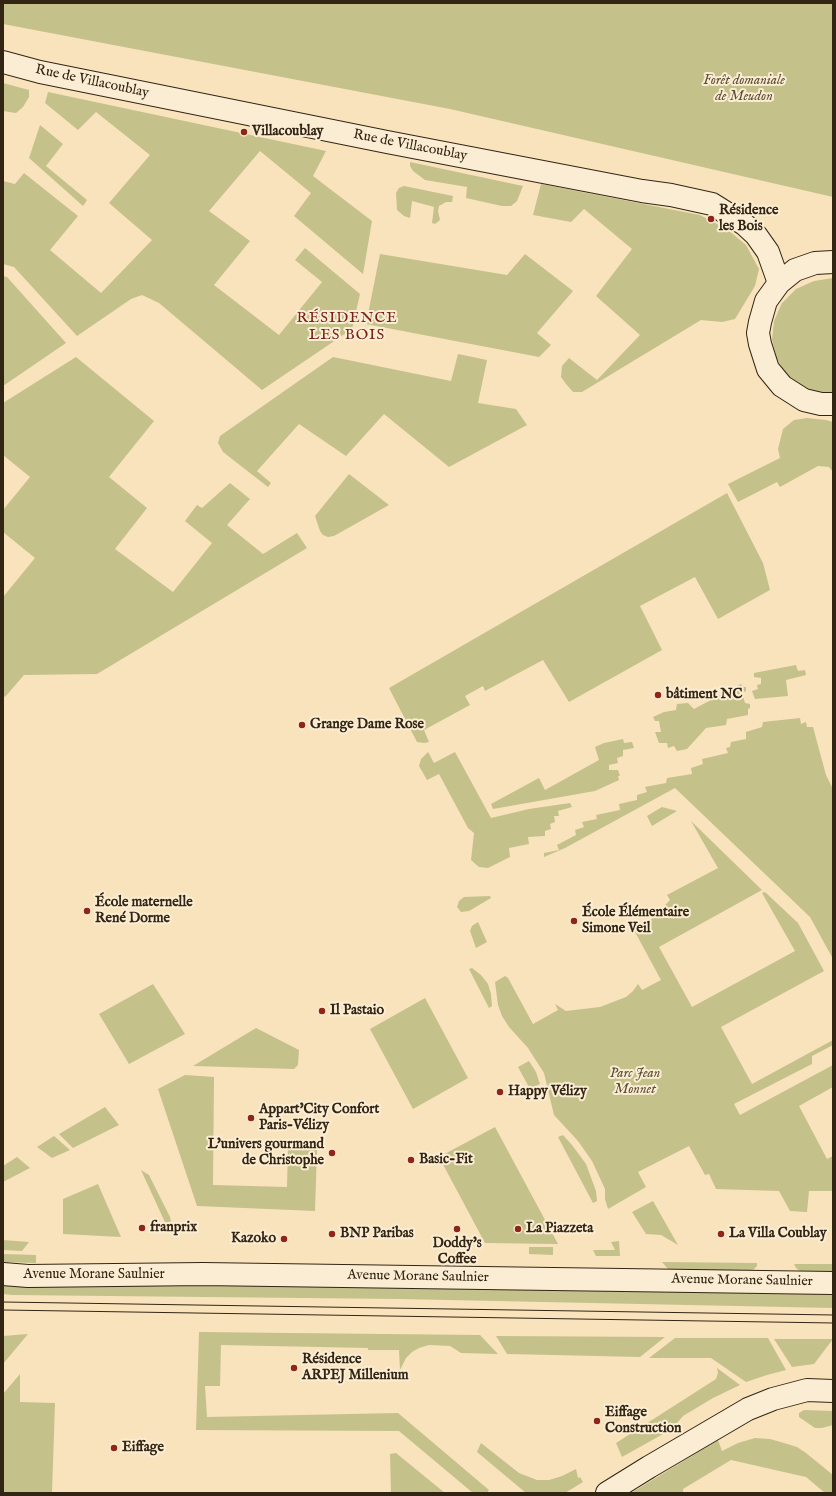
<!DOCTYPE html>
<meta charset="utf-8">
<style>
body{margin:0}
#map{position:relative;width:836px;height:1496px;overflow:hidden;background:#f9e3bc;font-family:"IM FELL English",serif}
canvas{display:block}
.frame{position:absolute;inset:0;border:4px solid #332514;pointer-events:none}
</style>
<div id="map">
<canvas width="836" height="1496"></canvas>
<div class="frame"></div>
</div>
<script>
const context = document.querySelector('canvas').getContext('2d');
context.lineJoin = 'round';
function fillPath(path, color) {
  context.fillStyle = color;
  context.fill(path, 'evenodd');
}
function shape(rows) {
  const path = new Path2D();
  for (const r of rows) {
    path.moveTo(r[0], r[1]);
    for (let i = 2; i < r.length; i += 2) path.lineTo(r[i], r[i + 1]);
  }
  return path;
}
function strokePath(path, color, width, dash) {
  context.strokeStyle = color;
  context.lineWidth = width;
  context.lineCap = dash ? 'butt' : 'round';
  context.setLineDash(dash || []);
  context.stroke(path);
}
function label(font, color, halo, rows, align = 'center') {
  context.font = font + ' "IM FELL English",serif';
  context.lineWidth = 4;
  context.setLineDash([]);
  context.textBaseline = 'middle';
  context.strokeStyle = halo;
  context.fillStyle = color;
  for (const [text, x, y, turn = 0] of rows) {
    context.save();
    context.translate(x, y);
    context.rotate((+turn || 0) * Math.PI / 180);
    context.textAlign = isNaN(turn) ? turn : align;
    if (halo) context.strokeText(text, 0, 0);
    context.fillText(text, 0, 0);
    context.restore();
  }
}
fillPath(shape([
 [3,3,833,3,833,197,450,109,3,24],
 [3,83,29,90,29,97,23,107,16,113,3,111],
 [48,92,326,151,313,176,372,221,363,274,294,216,311,193,260,151,209,211,250,241,214,285,279,335,322,282,295,260,305,248,360,294,352,329,262,390,159,303,142,295,131,299,77,336,14,267,3,264,3,181,15,184,24,173,78,216,50,250,101,293,152,240,109,203,150,155,96,112,78,130,45,103],
 [40,125,63,144,46,166,87,200,83,206,29,158],
 [410,162,523,186,517,201,511,206,502,206,466,198,467,187,425,180,413,171,410,166],
 [541,184,700,215,728,230,746,245,759,269,755,286,735,319,722,322,701,320,582,392,573,392,566,384,561,377,562,366,569,358,597,380,640,335,596,296,632,249,584,209,571,222,533,215],
 [404,186,453,196,452,202,446,202,439,206,438,211,440,220,435,224,432,223,434,207,412,201,410,218,404,216,397,210,396,193,399,188],
 [380,254,507,275,525,254,573,291,537,333,551,345,539,357,366,324],
 [3,276,7,277,66,343,3,386],
 [833,278,833,394,821,394,802,388,787,376,777,359,772,340,774,321,782,303,796,289,814,281],
 [458,354,487,360,478,403,516,409,527,425,449,467,384,414,346,456,299,424,257,471,271,483,268,487,223,452,218,443,220,436,333,357,451,381],
 [76,357,154,421,109,477,147,508,115,549,173,592,212,543,185,521,197,505,202,508,230,483,250,499,227,525,263,554,297,533,307,548,97,674,24,675,5,697,3,695,3,597,35,558,3,532,3,510,30,477,3,455,3,403],
 [807,418,826,420,833,422,833,472,829,467,818,466,780,487,777,482,738,502,728,484,780,458,778,449,783,429,794,420],
 [349,474,389,505,334,536,328,537,323,535,320,531,315,516],
 [727,493,763,563,770,590,718,619,695,577,640,606,662,650,569,702,543,660,485,691,483,686,465,696,470,705,424,730,429,742,424,743,417,742,389,688],
 [796,665,798,671,805,670,806,675,786,680,788,696,755,699,752,691,758,689,757,685,761,684,761,678,754,677,754,673],
 [741,684,743,687,746,687,746,691,742,693,745,703,750,704,750,708,748,709,748,715,727,719,726,725,706,728,687,749,677,751,674,746,668,748,667,743,659,743,655,732,661,732,659,721,655,721,653,717,664,712,676,710,677,704,688,703,694,709],
 [800,718,801,724,806,722,807,727,813,727,826,775,833,789,833,959,810,917,675,788,565,848,544,857,544,853,559,850,557,845,576,835,575,830,584,827,582,822,597,819,596,815,620,810,619,804,637,800,637,795,647,792,645,787,666,783,667,778,692,774,691,768,703,764,702,759,728,753,726,748,730,747,731,742,746,739,746,732,762,727,763,722],
 [623,739,624,743,632,742,634,748,623,750,623,756,617,758,618,763,609,765,609,770,618,770,620,776,618,776,619,780,595,791,493,809,491,804,539,778,545,790,599,760,595,747,604,743],
 [428,752,434,763,455,752,491,818,529,809,570,803,572,807,558,811,559,816,554,816,555,822,550,824,551,829,545,831,545,836,528,837,529,844,509,848,510,857,488,868,479,867,471,860,474,833,468,828,439,774,427,780,419,766,421,759],
 [662,807,677,811,652,826,647,816],
 [691,821,762,890,659,947,692,1007,795,951,762,893,765,892,798,923,824,971,721,1027,752,1084,833,1040,833,1045,812,1056,812,1064,734,1104,740,1115,833,1065,833,1087,799,1106,827,1159,833,1156,833,1191,809,1191,807,1212,790,1211,779,1191,716,1189,709,1174,705,1175,689,1146,638,1172,646,1187,608,1209,605,1199,605,1189,592,1161,578,1141,554,1115,544,1073,528,1048,509,1027,502,1016,498,1005,495,982,505,976,508,978,533,1024,558,1010,555,1004,566,1011,600,1007,626,997,633,991,638,984,642,990,661,980,635,932,654,917,670,900,667,895,718,868],
 [490,896,491,898,469,911,461,912,457,907,459,901,464,897],
 [478,922,487,942,476,948,470,931,472,926],
 [472,968,481,975,488,984,491,994,492,1006,489,1008,469,969],
 [153,984,185,1034,129,1064,99,1014],
 [425,998,468,1078,413,1109,370,1029],
 [256,1028,299,1050,298,1065,294,1069,193,1066],
 [529,1061,536,1072,540,1084,530,1089,518,1067],
 [185,1075,214,1077,213,1185,287,1187,288,1147,317,1150,315,1211,197,1206,158,1089],
 [105,1107,119,1125,73,1148,59,1134],
 [495,1127,558,1244,485,1243,439,1157],
 [563,1135,572,1145,586,1164,596,1191,597,1201,593,1203,558,1137],
 [54,1136,70,1150,52,1158,37,1147],
 [17,1157,30,1168,3,1182,3,1166],
 [141,1170,149,1175,170,1217,173,1230,169,1231],
 [98,1184,121,1237,63,1234,63,1199],
 [653,1201,678,1245,661,1235,646,1234,632,1212],
 [3,1240,29,1242,22,1251,3,1250],
 [619,1241,620,1256,596,1256,593,1250,615,1250,611,1242],
 [529,1247,553,1247,553,1255,529,1254],
 [3,1254,36,1255,36,1263,3,1262],
 [662,1262,757,1263,757,1266,752,1271,672,1271,668,1269],
 [794,1264,833,1264,833,1274,801,1272,796,1268],
 [3,1280,833,1293,833,1308,399,1299,12,1295,3,1294],
 [199,1332,480,1335,498,1354,461,1353,450,1346,429,1345,419,1348,412,1352,406,1358,400,1370,399,1350,368,1350,368,1348,221,1345,220,1386,205,1386,207,1417,398,1413,489,1490,487,1493,473,1493,399,1431,196,1430],
 [28,1334,3,1364,3,1336],
 [496,1336,665,1337,640,1357,507,1354],
 [675,1338,768,1338,786,1370,767,1375,746,1382,711,1358,649,1358],
 [774,1339,833,1339,814,1364,792,1367],
 [717,1368,740,1385,713,1398,683,1416,672,1429,622,1457,616,1443,716,1379,718,1373],
 [20,1374,20,1402,55,1403,52,1493,3,1493,3,1394],
 [804,1410,833,1411,833,1425,822,1428,815,1428,799,1417,799,1413],
 [755,1438,770,1439,784,1443,797,1447,806,1453,833,1475,833,1493,825,1493,806,1477,731,1460,683,1489,683,1493,631,1493,718,1440,722,1451,738,1443],
 [481,1443,519,1473,537,1480,549,1480,562,1476,576,1469,578,1478,580,1477,583,1482,565,1493,526,1493,477,1452],
 [396,1453,445,1493,391,1493,390,1454]
]), '#c5c18b');
const secondary = shape([
 [3,62,40,72,387,142,642,191,671,195,712,204,744,224,756,235,768,252,779,283],
 [833,262,815,263,795,270,779,283,766,301,760,322,758,333,760,344,768,369,782,386,804,400,821,404,833,404],
 [3,1274,28,1276,203,1274,833,1283],
 [607,1493,649,1467,748,1409,773,1399,807,1390,833,1391]
]);
strokePath(secondary, '#332514', 24);
strokePath(secondary, '#fbedd3', 22);
strokePath(shape([
 [3,1302,833,1315],
 [3,1310,833,1323]
]), '#332514', 1);
for (const [x, y, r, color] of [
 [244,132,4,"#8f2418"],
 [711,219,4,"#8f2418"],
 [658,695,4,"#8f2418"],
 [302,725,4,"#8f2418"],
 [87,911,4,"#8f2418"],
 [574,921,4,"#8f2418"],
 [322,1011,4,"#8f2418"],
 [500,1092,4,"#8f2418"],
 [251,1118,4,"#8f2418"],
 [332,1153,4,"#8f2418"],
 [411,1160,4,"#8f2418"],
 [142,1228,4,"#8f2418"],
 [457,1229,4,"#8f2418"],
 [518,1229,4,"#8f2418"],
 [332,1234,4,"#8f2418"],
 [721,1234,4,"#8f2418"],
 [284,1239,4,"#8f2418"],
 [294,1368,4,"#8f2418"],
 [597,1421,4,"#8f2418"],
 [114,1448,4,"#8f2418"]
]) {
  const dot = new Path2D();
  dot.arc(x, y, r, 0, 2 * Math.PI);
  context.fillStyle = color;
  context.fill(dot);
  strokePath(dot, '#fbedd3', 1.5);
}
label('italic 14px', '#584c32', '#fbedd3', [
 ["Forêt domaniale",744,81],
 ["de Meudon",744,97],
 ["Parc Jean",635,1074],
 ["Monnet",635,1090]
]);
label('14px', '#332514', '#fbedd3', [
 ["Rue de Villacoublay",92,82,12],
 ["Rue de Villacoublay",410,146,11],
 ["Avenue Morane Saulnier",94,1275],
 ["Avenue Morane Saulnier",418,1277,1],
 ["Avenue Morane Saulnier",742,1281,1]
]);
label('bold 14px', '#332514', '#fbedd3', [
 ["Villacoublay",252,132],
 ["Résidence",719,211],
 ["les Bois",719,227],
 ["bâtiment NC",666,695],
 ["Grange Dame Rose",310,725],
 ["École maternelle",95,903],
 ["René Dorme",95,919],
 ["École Élémentaire",582,913],
 ["Simone Veil",582,929],
 ["Il Pastaio",330,1011],
 ["Happy Vélizy",508,1092],
 ["Appart'City Confort",259,1110],
 ["Paris-Vélizy",259,1126],
 ["L'univers gourmand",324,1145,"right"],
 ["de Christophe",324,1161,"right"],
 ["Basic-Fit",419,1160],
 ["franprix",150,1228],
 ["La Piazzeta",526,1229],
 ["BNP Paribas",340,1234],
 ["La Villa Coublay",729,1234],
 ["Kazoko",276,1239,"right"],
 ["Doddy's",457,1244,"center"],
 ["Coffee",457,1260,"center"],
 ["Résidence",302,1360],
 ["ARPEJ Millenium",302,1376],
 ["Eiffage",605,1413],
 ["Construction",605,1429],
 ["Eiffage",122,1448]
], 'left');
context.letterSpacing = '1px';
label('15px', '#7a1f14', '#fbedd3', [
 ["RÉSIDENCE",347,319],
 ["LES BOIS",347,336]
]);
context.letterSpacing = '0px';
</script>
